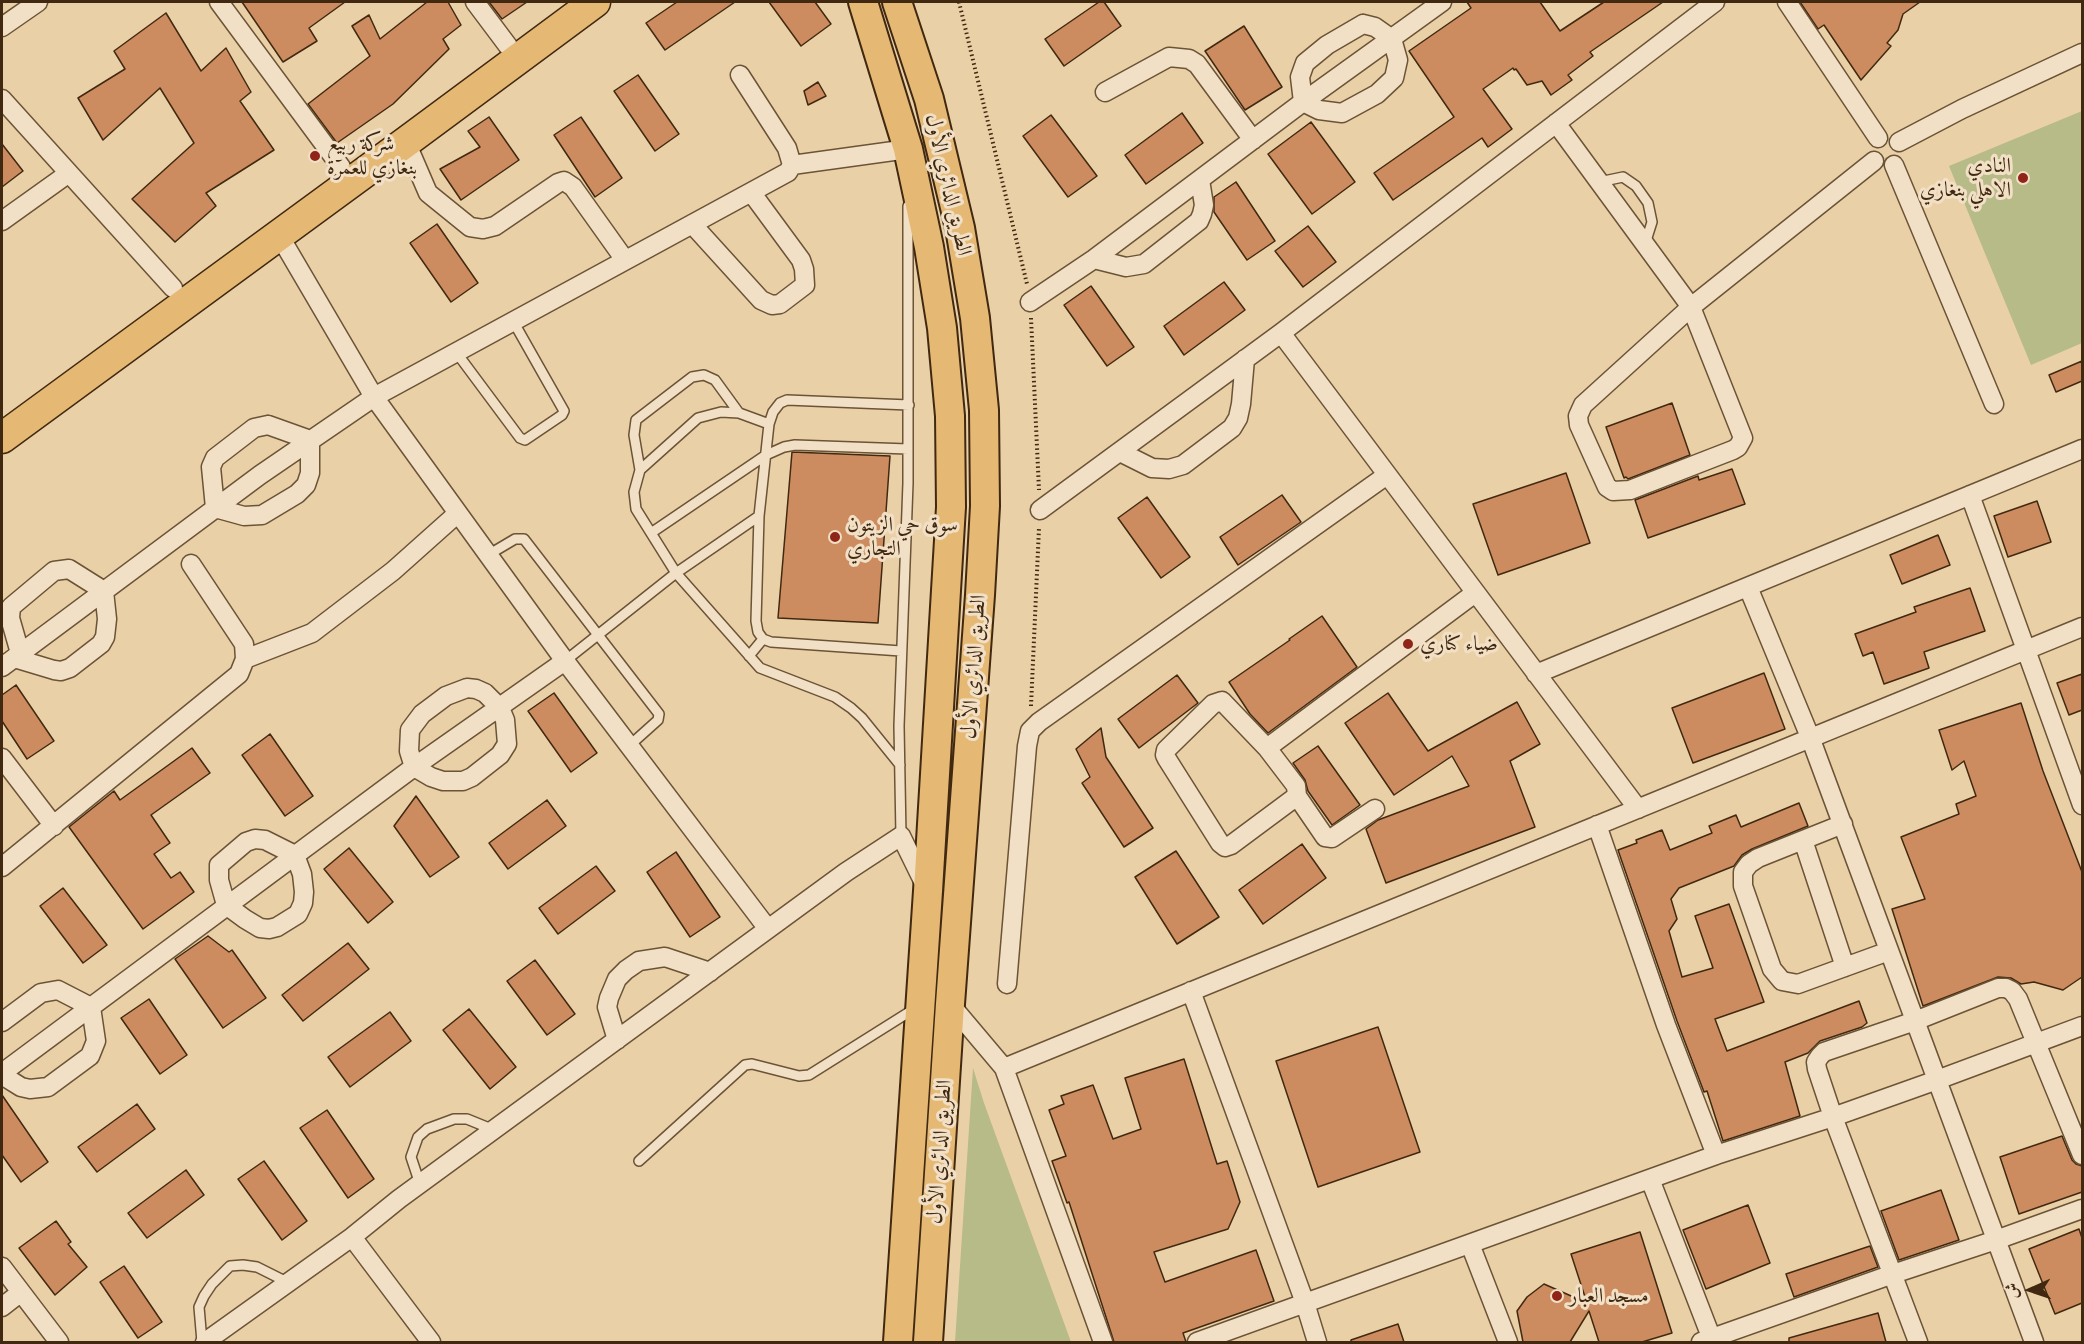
<!DOCTYPE html>
<meta charset="utf-8">
<style>
body{margin:0}
#map{position:relative;width:2084px;height:1344px;overflow:hidden;background:#ead0a7;font-family:"EB Garamond",Amiri,serif}
canvas{display:block}
.frame{position:absolute;inset:0;border:3px solid #412911;pointer-events:none}
.north{position:absolute;left:2000px;top:1260px;width:60px;height:60px;-webkit-text-stroke:4px #f1e0c6;paint-order:stroke;rotate:267deg;font-size:16px;font-weight:700;line-height:24px;text-align:center;color:#412911}
.north::after{content:'';display:block;margin:auto;width:21px;height:27px;background:#412911;clip-path:polygon(50% 0,100% 100%,50% 72%,0 100%)}
</style>
<div id="map">
<canvas width="2084" height="1344"></canvas>
<div class="frame"></div>
<div class="north">ش</div>
</div>
<script>
const context = document.querySelector('canvas').getContext('2d');
context.lineJoin = 'round';
function fillPath(path, color) {
  context.fillStyle = color;
  context.fill(path, 'evenodd');
}
function shape(rows) {
  const path = new Path2D();
  for (const r of rows) {
    path.moveTo(r[0], r[1]);
    for (let i = 2; i < r.length; i += 2) path.lineTo(r[i], r[i + 1]);
  }
  return path;
}
function strokePath(path, color, width, dash) {
  context.strokeStyle = color;
  context.lineWidth = width;
  context.lineCap = dash ? 'butt' : 'round';
  context.setLineDash(dash || []);
  context.stroke(path);
}
function label(font, color, halo, rows, align = 'center') {
  context.font = font + ' "EB Garamond",Amiri,serif';
  context.lineWidth = 6;
  context.setLineDash([]);
  context.textBaseline = 'middle';
  context.strokeStyle = halo;
  context.fillStyle = color;
  for (const [text, x, y, turn = 0] of rows) {
    context.save();
    context.translate(x, y);
    context.rotate((+turn || 0) * Math.PI / 180);
    context.textAlign = isNaN(turn) ? turn : align;
    if (halo) context.strokeText(text, 0, 0);
    context.fillText(text, 0, 0);
    context.restore();
  }
}
fillPath(shape([
 [2082,111,2082,343,2031,365,1949,166],
 [973,1068,984,1103,1071,1342,955,1342]
]), '#b7bb87');
const building = shape([
 [242,2,345,2,309,28,317,41,283,62,242,2],
 [427,2,448,2,461,25,443,39,449,49,393,104,337,143,308,104,370,56,352,26,369,15,380,39,427,2],
 [489,2,527,2,502,19,489,2],
 [677,2,735,2,665,50,646,23,677,2],
 [769,2,815,2,831,24,801,46,769,2],
 [1099,2,1104,2,1121,26,1064,66,1045,39,1099,2],
 [1467,2,1540,2,1560,31,1604,2,1663,2,1590,52,1593,56,1568,75,1572,80,1551,95,1542,81,1527,85,1516,69,1514,70,1513,68,1483,89,1512,129,1488,147,1482,138,1393,200,1374,173,1454,117,1409,51,1471,8,1467,2],
 [1800,2,1920,2,1903,14,1898,30,1887,43,1891,46,1861,80,1824,25,1818,29,1800,2],
 [166,13,201,71,226,48,251,92,240,101,274,150,206,193,216,206,175,242,132,199,194,143,160,88,103,140,78,98,125,69,114,51,166,13],
 [1244,26,1282,87,1245,110,1205,51,1244,26],
 [638,75,679,134,655,151,614,91,638,75],
 [818,82,826,96,808,105,804,91,818,82],
 [1182,113,1203,143,1146,184,1125,155,1182,113],
 [1051,115,1097,176,1068,197,1023,136,1051,115],
 [489,117,519,160,461,200,440,169,480,147,468,131,489,117],
 [581,117,622,178,595,197,554,135,581,117],
 [1311,122,1355,182,1312,214,1268,154,1311,122],
 [2,144,23,171,2,187,2,144],
 [1236,182,1275,241,1247,260,1214,212,1214,197,1236,182],
 [437,224,478,283,451,302,410,243,437,224],
 [1308,226,1336,262,1303,287,1275,251,1308,226],
 [1224,282,1245,310,1184,355,1164,326,1224,282],
 [1091,286,1134,347,1107,366,1064,305,1091,286],
 [2082,361,2082,381,2056,392,2049,375,2082,361],
 [1672,403,1690,455,1628,479,1626,477,1624,478,1606,427,1672,403],
 [792,452,890,456,878,623,778,618,792,452],
 [1732,469,1745,504,1648,538,1635,500,1698,476,1699,480,1732,469],
 [1566,473,1590,543,1498,575,1473,504,1566,473],
 [1282,495,1301,522,1238,565,1220,537,1282,495],
 [1147,497,1190,557,1161,578,1118,518,1147,497],
 [2037,501,2051,542,2008,557,1994,516,2037,501],
 [1938,535,1950,565,1902,584,1890,555,1938,535],
 [1970,588,1985,631,1924,652,1929,668,1884,684,1873,652,1863,656,1855,634,1916,612,1914,607,1970,588],
 [1322,616,1357,667,1268,733,1250,714,1229,682,1290,640,1289,639,1322,616],
 [1764,673,1785,729,1693,763,1672,708,1764,673],
 [2082,674,2082,710,2069,715,2057,683,2082,674],
 [1177,675,1198,703,1139,748,1118,719,1177,675],
 [16,685,54,741,27,759,2,721,2,695,16,685],
 [554,693,597,753,571,772,528,711,554,693],
 [1388,693,1428,751,1517,702,1540,744,1510,761,1535,827,1386,883,1366,829,1378,820,1469,786,1452,756,1394,795,1345,723,1388,693],
 [2021,703,2043,771,2082,872,2082,977,2063,990,2034,982,2021,984,2011,978,1998,977,1923,1006,1892,909,1925,899,1901,837,1959,814,1956,804,1976,796,1964,761,1952,770,1939,730,2021,703],
 [1101,728,1106,757,1153,828,1124,847,1082,783,1090,777,1076,749,1101,728],
 [270,734,313,796,285,816,242,755,270,734],
 [1318,746,1360,805,1332,825,1308,791,1305,780,1293,763,1318,746],
 [192,748,210,773,151,815,170,843,154,854,171,878,180,872,194,892,143,929,69,827,114,791,120,800,192,748],
 [416,796,459,857,430,877,394,826,416,796],
 [547,800,566,826,508,869,489,843,547,800],
 [1799,803,1808,826,1752,849,1742,855,1734,866,1679,888,1671,899,1677,919,1669,931,1682,977,1713,968,1695,916,1729,904,1764,1002,1715,1019,1727,1051,1859,1001,1867,1023,1862,1027,1820,1041,1808,1053,1785,1062,1800,1116,1723,1141,1707,1091,1704,1092,1677,1021,1618,850,1637,843,1636,840,1662,830,1670,850,1712,833,1709,826,1736,815,1741,827,1799,803],
 [1302,844,1326,878,1263,924,1239,890,1302,844],
 [349,848,393,902,368,923,324,869,349,848],
 [1176,851,1219,917,1177,944,1135,877,1176,851],
 [676,852,720,917,690,937,647,872,676,852],
 [596,866,615,891,558,934,539,908,596,866],
 [63,888,107,945,83,963,40,906,63,888],
 [208,936,229,952,232,950,266,998,223,1028,175,959,208,936],
 [348,943,369,969,303,1021,282,995,348,943],
 [535,960,575,1014,547,1035,507,981,535,960],
 [149,999,187,1055,160,1074,121,1018,149,999],
 [469,1009,516,1067,490,1089,443,1030,469,1009],
 [390,1012,411,1041,350,1087,328,1057,390,1012],
 [1378,1027,1420,1152,1318,1187,1276,1061,1378,1027],
 [1184,1059,1217,1164,1227,1161,1240,1202,1228,1229,1154,1252,1165,1282,1256,1250,1274,1301,1183,1333,1186,1342,1114,1342,1069,1202,1067,1203,1052,1161,1066,1156,1049,1110,1064,1104,1061,1096,1093,1085,1113,1139,1141,1129,1125,1078,1184,1059],
 [2,1095,48,1162,21,1182,2,1155,2,1095],
 [137,1104,155,1129,97,1172,78,1147,137,1104],
 [327,1110,374,1179,348,1198,300,1128,327,1110],
 [2062,1136,2072,1160,2076,1164,2082,1166,2082,1192,2019,1214,2000,1157,2062,1136],
 [264,1161,307,1221,282,1240,238,1179,264,1161],
 [186,1170,204,1195,147,1238,128,1213,186,1170],
 [1941,1190,1959,1240,1899,1260,1881,1211,1941,1190],
 [1748,1205,1770,1263,1706,1289,1683,1230,1748,1205],
 [56,1221,71,1242,68,1244,87,1267,55,1295,19,1248,56,1221],
 [2079,1229,2082,1238,2082,1303,2055,1314,2029,1249,2079,1229],
 [1640,1232,1672,1333,1642,1342,1599,1342,1589,1311,1570,1342,1523,1342,1517,1311,1527,1297,1544,1284,1587,1303,1571,1254,1640,1232],
 [1870,1246,1878,1267,1794,1297,1786,1274,1870,1246],
 [124,1266,162,1322,138,1338,100,1282,124,1266],
 [1878,1313,1886,1342,1789,1342,1789,1338,1878,1313],
 [1398,1324,1404,1342,1351,1342,1351,1340,1398,1324]
]);
fillPath(building, '#cd8c60');
strokePath(building, '#412911', 1.5);
const service = shape([
 [1599,182,1623,177,1636,186,1648,203,1652,222,1645,244],
 [456,352,520,438,525,440,562,415,564,411,513,321],
 [769,424,739,413,721,412,698,418,640,470,634,492,636,509,676,573,760,668,835,697,851,708,862,718,900,765],
 [640,470,634,435,636,420,692,377,704,375,715,380,739,413],
 [651,533,766,455,784,447,795,445,908,449],
 [488,555,515,539,524,539,659,714,658,720,629,746],
 [901,651,771,642,763,639,758,632,756,621,759,516,769,424,773,412,780,403,787,400,909,405],
 [749,656,763,639],
 [565,661,676,573,759,516],
 [901,836,899,726,908,483,908,206],
 [639,1161,745,1065,752,1064,799,1076,809,1075,914,1009],
 [420,1184,411,1157,418,1137,427,1129,454,1119,467,1119,494,1130],
 [202,1342,199,1307,204,1296,212,1284,230,1266,243,1265,257,1267,289,1283]
]);
const minor = shape([
 [219,2,341,167],
 [475,2,508,46],
 [1787,2,1878,138],
 [1363,24,1375,27,1392,39,1398,60,1394,78,1377,94,1342,113,1319,110,1303,102,1300,77,1305,63,1327,45,1363,24],
 [2,27,38,2],
 [1105,92,1169,57,1189,59,1197,64,1253,140],
 [2,99,173,288],
 [1556,123,1691,307,1743,438,1738,447,1733,450,1630,490,1613,491,1607,487,1579,425,1578,416,1583,405,1691,307,1874,161],
 [406,142,428,193,470,227,483,229,495,226,558,183,564,181,573,187,625,260],
 [1899,142,1962,109,2082,53],
 [792,165,908,149],
 [1894,165,1994,404],
 [2,221,69,173],
 [692,224,761,300,772,305,780,304,805,285,804,269,801,260,751,192],
 [279,235,374,397,565,661,768,929],
 [1094,259,1126,267,1144,264,1199,221,1202,214,1204,205,1200,180],
 [1030,302,1094,259,1303,102,1442,2],
 [1281,333,1638,809],
 [268,425,310,440,310,473,306,485,297,494,262,515,244,516,215,508,211,467,215,458,254,428,268,425],
 [1120,452,1152,468,1169,469,1183,465,1232,428,1238,418,1241,404,1245,359],
 [1970,495,2082,805],
 [1040,510,1281,333,1715,2],
 [1748,587,1810,737,2034,1342],
 [14,658,54,670,61,671,70,668,101,644,105,637,107,619,104,591,69,569,54,571,11,607,10,618,20,653],
 [245,659,312,633,393,571,458,513],
 [2,667,260,475,374,397,788,172,792,165,787,148,740,75],
 [1536,674,2082,449],
 [467,688,476,689,485,693,500,708,505,720,507,744,500,755,472,777,463,781,443,781,431,777,414,767,409,751,410,730,422,714,446,696,467,688],
 [1267,748,1475,593],
 [2,758,54,826],
 [1297,796,1231,845,1225,847,1220,843,1167,759,1165,755,1166,750,1213,704,1222,701,1267,748,1296,786,1297,796,1325,837,1332,838,1375,809],
 [1843,824,1758,858,1749,864,1743,872,1743,886,1772,969,1782,981,1798,984,1889,951],
 [1597,825,1666,1025,1716,1155],
 [255,839,265,840,295,855,302,874,304,892,303,903,298,914,277,927,269,929,260,928,245,919,226,905,219,880,219,865,246,842,255,839],
 [1803,840,1845,967],
 [2,867,239,674,245,659,244,644,191,564],
 [1007,984,1027,746,1030,731,1039,722,1387,475],
 [1191,991,1305,1303,1317,1342],
 [950,1004,1004,1068],
 [2,1022,41,993,58,990,91,1007,96,1041,90,1056,48,1087,30,1089,21,1087,2,1075],
 [617,1040,607,1007,609,998,617,979,626,970,639,961,665,957,710,972],
 [2,1073,414,767,565,661],
 [1650,1179,1713,1342],
 [352,1237,431,1342],
 [1470,1244,1508,1342],
 [2,1267,59,1342],
 [2,1307,20,1293],
 [205,1342,352,1237,399,1199,846,872,901,836,926,887],
 [1103,1342,1004,1068,2082,627],
 [1197,1342,1716,1155,1833,1117,1937,1080,2082,1026],
 [1701,1342,1893,1274,1996,1240,2082,1209],
 [1918,1342,1833,1117,1817,1069,1816,1062,1820,1056,1824,1052,1915,1021,1998,988,2006,988,2012,991,2018,999,2082,1155]
]);
const primary = shape([
 [863,2,908,149,929,247,942,328,950,416,951,507,928,891,898,1342],
 [897,2,929,99,960,228,975,318,984,410,985,506,980,595,950,1004,928,1342]
]);
const trunk = shape([
 [2,438,406,142,595,2]
]);
strokePath(service, '#6b5336', 12);
strokePath(minor, '#6b5336', 21);
strokePath(primary, '#412911', 32);
strokePath(trunk, '#412911', 33);
strokePath(shape([
 [959,2,1027,284],
 [1031,318,1039,490],
 [1031,706,1039,528]
]), '#412911', 4, [1.5, 3]);
strokePath(service, '#f1e0c6', 9);
strokePath(minor, '#f1e0c6', 18);
strokePath(primary, '#e5b874', 28);
strokePath(trunk, '#e5b874', 30);
for (const [x, y, r, color] of [
 [315,156,6,"#8f2418"],
 [2023,178,6,"#8f2418"],
 [835,537,6,"#8f2418"],
 [1408,644,6,"#8f2418"],
 [1557,1296,6,"#8f2418"]
]) {
  const dot = new Path2D();
  dot.arc(x, y, r, 0, 2 * Math.PI);
  context.fillStyle = color;
  context.fill(dot);
  strokePath(dot, '#f1e0c6', 2);
}
label('21px', '#412911', '#f1e0c6', [
 ["شركة ربيع",327,144],
 ["بنغازي للعمرة",327,168],
 ["النادي",2011,166,"right"],
 ["الاهلي بنغازي",2011,190,"right"],
 ["سوق حي الزيتون",847,525],
 ["التجاري",847,549],
 ["ضياء كناري",1420,644],
 ["مسجد العبار",1569,1296]
], 'left');
label('21px', '#412911', '#f1e0c6', [
 ["الطريق الدائري الأول",948,185,77],
 ["الطريق الدائري الأول",974,667,-86],
 ["الطريق الدائري الأول",940,1152,-86]
]);
</script>
